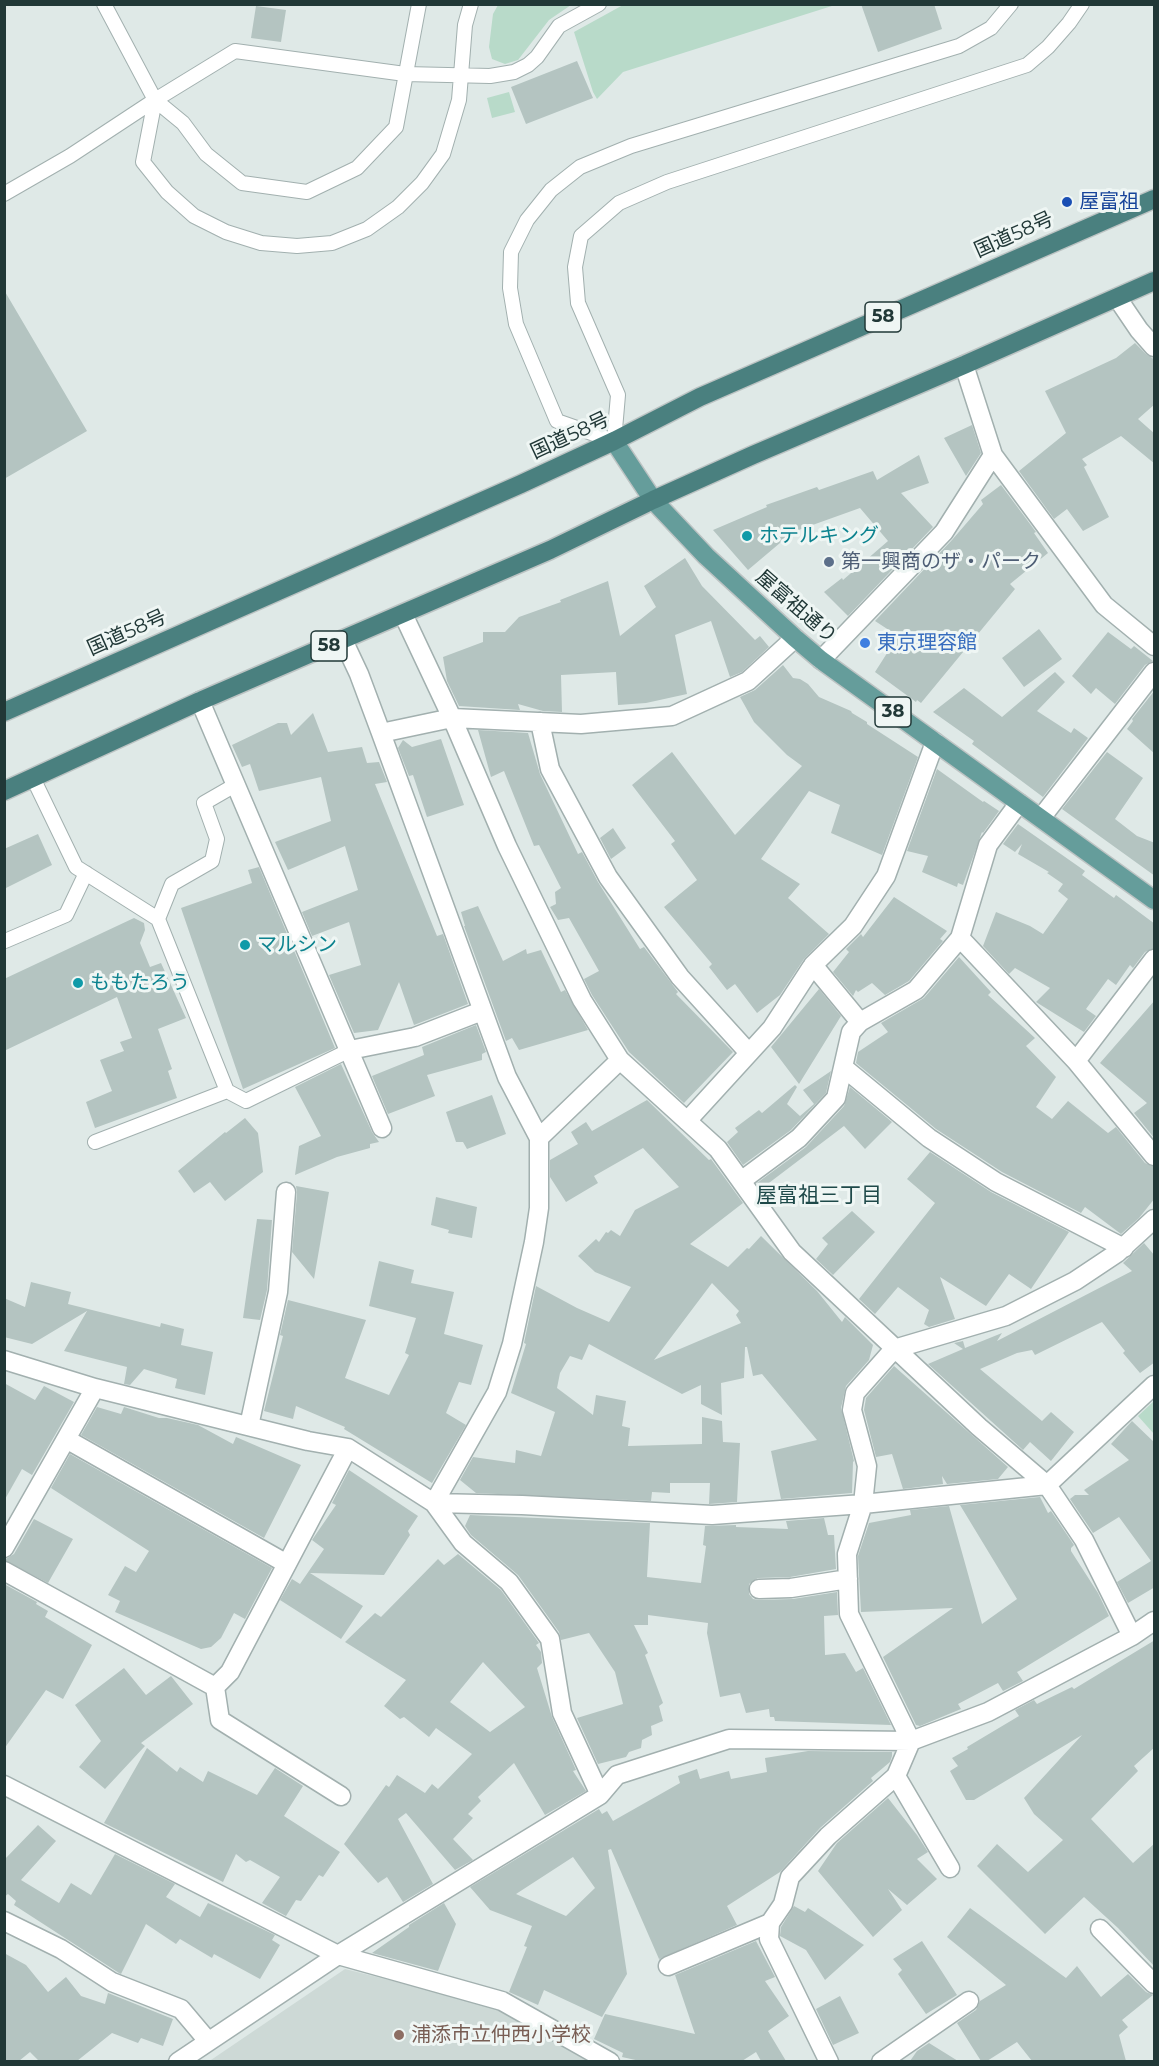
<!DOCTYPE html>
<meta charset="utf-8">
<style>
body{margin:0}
#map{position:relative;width:1159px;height:2066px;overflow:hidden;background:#dfe9e7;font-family:Montserrat,sans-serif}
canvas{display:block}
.frame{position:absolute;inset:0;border:6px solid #213837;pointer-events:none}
</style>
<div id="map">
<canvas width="1159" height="2066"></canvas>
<div class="frame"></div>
</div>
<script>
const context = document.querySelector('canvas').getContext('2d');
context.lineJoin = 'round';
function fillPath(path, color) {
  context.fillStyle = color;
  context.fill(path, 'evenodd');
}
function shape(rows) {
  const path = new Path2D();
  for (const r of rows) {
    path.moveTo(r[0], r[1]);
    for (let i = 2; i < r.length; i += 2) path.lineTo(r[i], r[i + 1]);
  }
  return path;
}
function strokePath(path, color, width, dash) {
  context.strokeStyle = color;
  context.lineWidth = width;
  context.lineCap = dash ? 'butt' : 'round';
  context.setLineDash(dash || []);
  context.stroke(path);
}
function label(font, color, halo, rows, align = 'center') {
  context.font = font + ' Montserrat,"Noto Sans JP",sans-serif';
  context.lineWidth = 6;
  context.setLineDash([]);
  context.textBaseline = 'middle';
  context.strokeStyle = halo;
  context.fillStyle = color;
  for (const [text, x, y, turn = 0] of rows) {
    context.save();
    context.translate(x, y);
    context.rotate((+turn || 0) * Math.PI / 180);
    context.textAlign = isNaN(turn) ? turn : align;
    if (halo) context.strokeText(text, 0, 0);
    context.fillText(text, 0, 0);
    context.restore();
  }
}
fillPath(shape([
 [345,1969,501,2008,599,2062,208,2062]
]), '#cdd9d6');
fillPath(shape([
 [498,5,498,4,571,5,549,20,518,60,505,64,492,59,489,47,493,14],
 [623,5,623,4,835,5,623,72,597,99,593,92,574,32],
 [509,92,515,112,492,118,487,98],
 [1154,1401,1154,1434,1138,1416]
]), '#b8dac9');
fillPath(shape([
 [861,4,934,4,942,29,878,52],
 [256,6,286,10,281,42,251,38],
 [577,61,593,98,526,124,511,87],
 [4,290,87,431,4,479],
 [1135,343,1146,354,1155,360,1155,404,1138,419,1155,434,1155,464,1121,436,1082,459,1087,465,1084,467,1109,517,1083,531,1067,509,1054,519,1019,471,1066,433,1045,391,1116,358],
 [972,425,981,453,966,476,944,438],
 [919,455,929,483,901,493,933,527,848,616,824,592,842,578,843,580,888,541,860,508,793,532,748,570,713,530,767,507,766,505,817,487,819,490,873,471,877,480],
 [1001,485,1036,532,1034,533,1048,553,1010,584,1015,589,921,703,917,700,916,702,875,672,898,636,875,621,952,540,983,504,981,500],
 [685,558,702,586,755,640,760,636,769,647,742,672,730,677,711,621,675,635,687,694,646,703,618,705,616,672,561,675,562,712,543,711,518,704,520,710,459,706,447,681,443,657,483,642,483,632,505,632,519,617,561,602,560,600,608,581,620,636,656,607,644,586],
 [1039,629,1062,659,1024,687,1002,658],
 [1108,632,1131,649,1134,646,1153,661,1145,665,1115,704,1096,688,1091,694,1072,676],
 [783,665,793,678,800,679,808,684,819,697,851,711,852,713,867,722,867,724,918,757,882,855,831,833,840,805,809,791,761,859,800,884,788,898,829,934,804,959,780,995,757,1013,735,984,727,990,709,967,712,964,664,907,697,880,671,844,675,841,632,785,672,752,735,835,802,766,787,755,754,722,740,697,755,690],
 [1055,672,1065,682,1037,711,1071,733,1074,728,1088,738,1043,797,972,744,974,741,933,712,964,688,1002,717],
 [1155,690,1155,754,1127,729,1133,721,1132,719],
 [313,713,328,752,362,747,367,763,379,762,387,782,375,784,437,936,443,934,468,1004,414,1025,399,982,378,1030,354,1033,329,975,361,965,349,922,312,936,302,912,358,890,345,846,288,870,275,842,331,821,321,777,259,791,250,764,242,767,232,745,278,723,287,723,291,735],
 [478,730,528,733,540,774,578,854,582,852,598,882,640,949,644,947,678,992,676,994,733,1052,684,1103,629,1052,592,995,584,979,599,971,569,918,558,920,550,907,556,904,555,892,561,888,539,845,534,846,504,771,491,777],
 [441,739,464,805,427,817,413,775,409,776,398,748,403,740,412,747],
 [1107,752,1143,778,1115,819,1137,836,1155,843,1155,876,1062,809],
 [937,769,983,802,984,801,999,811,983,833,982,832,963,885,958,883,957,887,922,872,928,856,907,851],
 [1018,824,1085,871,1082,875,1114,898,1116,895,1155,924,1155,948,1145,952,1133,968,1130,965,1116,985,1108,979,1086,1009,1096,1016,1084,1032,1036,1002,1050,988,1015,968,1009,974,983,946,996,912,1030,926,1043,934,1068,899,1058,891,1063,884,1047,873,1049,872,1018,854,1022,844,1015,852,1003,844],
 [613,828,626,848,611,859,600,838],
 [38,834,52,865,4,889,4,849],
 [259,867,335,1048,243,1089,181,908,252,883,248,870],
 [894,897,947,931,940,939,943,941,909,981,885,995,872,983,858,992,856,990,853,996,833,972,849,952,846,949,861,934,863,937],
 [478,906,503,961,526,949,527,954,541,950,561,992,565,990,588,1030,519,1050,512,1038,506,1041,464,926,465,926,461,912],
 [134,918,144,923,145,930,140,943,150,967,161,963,186,1018,158,1029,172,1069,168,1071,177,1098,95,1128,86,1102,112,1091,100,1060,124,1051,120,1042,132,1038,117,997,4,1051,4,979],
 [959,957,991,992,988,995,1035,1038,1026,1046,1056,1077,1036,1107,1052,1119,1068,1101,1108,1133,1116,1127,1145,1163,1155,1167,1155,1198,1139,1218,1121,1234,1085,1207,1081,1213,1002,1172,936,1129,856,1063,858,1052,888,1032,881,1023,924,998],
 [819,989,841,1016,799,1084,771,1047],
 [1155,1000,1155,1139,1134,1113,1147,1103,1100,1063],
 [476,1025,486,1052,482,1054,482,1060,427,1075,435,1096,388,1114,372,1076,424,1055,422,1047],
 [341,1064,372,1132,379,1142,370,1144,370,1148,337,1157,295,1175,299,1146,321,1136,295,1087],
 [831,1071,826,1093,791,1130,743,1165,727,1142,738,1132,735,1128,759,1110,762,1113,795,1085,797,1087,787,1104,800,1116,814,1104,803,1090],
 [850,1087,892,1122,865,1149,844,1126,761,1189,757,1183,806,1147,844,1106],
 [492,1095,506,1134,467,1149,463,1142,456,1142,446,1112],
 [647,1100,709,1160,711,1159,743,1203,690,1244,728,1267,747,1248,749,1249,761,1236,817,1291,842,1322,845,1317,873,1345,869,1360,846,1386,841,1408,854,1461,853,1462,852,1493,781,1499,771,1451,817,1440,762,1374,753,1376,747,1347,745,1347,744,1378,721,1383,722,1415,701,1404,701,1385,682,1394,589,1344,582,1360,570,1356,560,1373,557,1388,593,1415,596,1395,626,1401,622,1426,630,1428,628,1446,702,1444,702,1417,722,1421,723,1442,740,1443,737,1502,709,1504,710,1483,670,1483,670,1493,652,1492,651,1501,476,1493,460,1480,473,1457,515,1463,516,1450,541,1456,555,1412,511,1393,526,1344,524,1343,536,1286,577,1308,609,1322,631,1287,595,1272,578,1256,596,1239,599,1242,606,1232,608,1233,611,1230,620,1236,635,1210,679,1187,643,1148,594,1176,598,1183,566,1202,550,1177,550,1160,578,1144,571,1132,586,1122,592,1131],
 [712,1283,739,1311,736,1315,741,1323,654,1360],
 [245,1118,258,1133,263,1172,225,1201,210,1182,194,1193,178,1171,225,1132,226,1133],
 [930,1152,991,1192,1069,1232,1031,1289,1009,1274,986,1306,940,1277,955,1319,929,1327,924,1324,929,1310,898,1287,875,1314,859,1299,935,1203,907,1179],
 [296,1186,329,1192,314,1279,292,1252,297,1193],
 [436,1197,477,1207,472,1238,448,1233,449,1230,431,1225],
 [852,1211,875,1232,833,1275,816,1259,828,1244,822,1238],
 [257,1219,272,1220,267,1290,260,1320,243,1318],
 [1144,1243,1155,1256,1155,1362,1140,1373,1123,1353,1125,1351,1102,1322,1035,1355,1032,1350,1017,1353,980,1369,1042,1421,1051,1412,1074,1432,1051,1461,1030,1442,1023,1450,928,1364,963,1349,954,1343,963,1341,965,1348,1002,1333,997,1341,1132,1271,1123,1263],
 [379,1261,414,1270,411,1283,454,1292,444,1334,483,1345,471,1385,459,1382,446,1413,466,1425,432,1483,344,1429,345,1427,296,1406,293,1419,264,1411,283,1336,280,1335,288,1300,366,1320,345,1378,389,1395,409,1355,405,1353,416,1318,369,1306],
 [31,1282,71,1292,68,1304,160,1327,161,1323,184,1329,181,1345,213,1352,205,1395,175,1388,177,1379,144,1369,130,1385,124,1384,127,1367,64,1351,87,1311,32,1344,4,1337,4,1298,25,1307],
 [894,1366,1008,1467,998,1479,947,1484,942,1476,943,1484,903,1489,892,1454,876,1457,864,1410,866,1398],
 [4,1383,35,1400,44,1386,74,1402,32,1475,22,1469,4,1501],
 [97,1407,121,1414,124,1407,159,1418,167,1418,198,1425,233,1444,236,1437,301,1465,264,1538,81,1435],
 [1132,1421,1155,1443,1155,1587,1128,1603,1117,1582,1151,1561,1119,1517,1093,1533,1070,1499,1075,1495,1089,1495,1084,1490,1129,1460,1111,1444],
 [70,1454,272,1568,245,1619,234,1613,221,1638,211,1647,201,1649,115,1612,120,1601,108,1595,125,1566,136,1572,149,1551,51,1488],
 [349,1470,418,1516,408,1531,410,1535,384,1575,310,1573,363,1606,341,1639,280,1600,292,1579,300,1584,324,1549,312,1540,336,1505,332,1503],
 [1040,1497,1048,1513,1051,1511,1074,1545,1071,1548,1071,1551,1098,1593,1109,1616,1019,1671,1017,1672,1023,1681,1003,1691,998,1683,958,1704,961,1709,920,1726,916,1725,883,1657,953,1608,861,1612,858,1556,869,1523,911,1515,910,1510,949,1506,982,1624,1017,1599,960,1505],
 [470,1515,650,1523,647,1577,701,1583,706,1546,703,1545,705,1526,736,1525,736,1527,788,1529,786,1521,824,1518,828,1535,834,1535,836,1569,790,1577,758,1578,749,1584,749,1594,753,1599,759,1600,793,1599,837,1592,838,1615,824,1616,825,1655,845,1653,856,1672,863,1668,891,1725,775,1721,774,1717,770,1717,769,1709,746,1713,740,1693,720,1697,707,1633,708,1623,648,1615,648,1625,634,1625,648,1653,645,1655,663,1703,659,1706,663,1721,651,1726,652,1735,642,1740,641,1748,629,1752,626,1757,598,1764,577,1718,623,1704,615,1672,589,1633,561,1640,559,1632,518,1575,471,1535,465,1526],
 [34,1519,73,1539,48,1583,4,1560,14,1554],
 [458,1554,501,1590,539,1643,536,1645,541,1652,542,1663,537,1668,552,1717,576,1770,573,1771,586,1791,545,1815,514,1763,478,1797,481,1801,468,1814,473,1818,453,1839,473,1860,455,1870,406,1813,398,1819,433,1884,403,1902,387,1877,378,1883,344,1844,386,1785,389,1787,397,1775,425,1793,432,1784,438,1789,472,1754,436,1728,429,1737,404,1717,400,1719,384,1706,406,1680,345,1642,375,1613,381,1617,438,1559,444,1565],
 [483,1662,525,1707,490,1732,450,1702],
 [4,1584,37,1602,36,1604,48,1611,45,1617,92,1645,63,1699,46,1690,4,1749],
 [1155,1640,1155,1747,1134,1766,1138,1771,1091,1819,1133,1863,1155,1843,1155,1967,1118,1928,1084,1897,1045,1934,977,1866,997,1844,1028,1872,1063,1840,1034,1814,1024,1798,1082,1735,974,1800,966,1800,950,1771,958,1766,952,1758,968,1749,967,1747,1019,1716,1015,1710,1034,1700,1037,1704,1072,1687,1074,1689],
 [124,1668,146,1695,171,1676,193,1704,141,1743,145,1746,105,1789,79,1767,101,1741,75,1705],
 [147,1748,177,1772,180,1767,203,1782,208,1771,257,1795,275,1768,303,1786,284,1816,340,1852,323,1877,319,1875,301,1901,296,1900,286,1916,262,1903,280,1877,250,1860,246,1862,236,1854,223,1882,104,1823],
 [808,1751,892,1752,892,1756,890,1762,871,1778,873,1781,820,1828,780,1872,727,1906,737,1925,659,1959,611,1849,608,1850,627,1974,602,2017,544,1990,538,2005,509,1992,527,1947,524,1946,532,1926,490,1910,470,1887,599,1809,602,1814,607,1811,613,1821,680,1783,678,1776,697,1769,700,1779,729,1771,731,1779,767,1772,765,1758],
 [573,1857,595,1888,566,1916,516,1894],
 [888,1798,917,1835,928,1852,917,1859,937,1879,907,1905,888,1889,902,1910,873,1937,818,1871,837,1843],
 [38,1825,56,1841,21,1880,59,1903,71,1883,91,1895,115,1854,175,1884,166,1897,200,1917,208,1903,275,1935,272,1940,280,1945,260,1979,214,1954,212,1958,180,1939,176,1944,146,1924,121,1974,119,1973,14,1905,16,1901,8,1894,4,1897,4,1860],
 [444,1903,456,1924,438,1971,372,1953,409,1927,409,1925],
 [794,1906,805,1912,808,1908,864,1945,825,1980,806,1950,780,1936,781,1927],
 [970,1908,1066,1978,1077,1966,1101,1997,1128,1974,1146,1992,1153,1995,1122,2020,1128,2027,1119,2035,1126,2061,1032,2061,1017,2042,987,2061,981,2061,957,2023,976,2010,980,2001,1006,1985,947,1937],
 [756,1941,775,1977,765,1981,789,2016,768,2031,786,2061,761,2061,756,2052,742,2061,640,2061,622,2057,623,2053,594,2039,605,2014,695,2034,675,1975],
 [922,1941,957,1995,926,2014,898,1974,902,1970,893,1959],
 [4,1953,26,1965,48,1992,66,1977,81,1996,105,2004,108,1993,173,2019,163,2046,141,2038,138,2043,112,2033,77,2061,39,2061,30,2052,19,2061,4,2061],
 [840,1996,859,2033,833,2045,816,2009],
 [929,2043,958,2061,910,2061,917,2051]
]), '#b4c4c1');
const service = shape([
 [104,4,155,100,183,123,206,154,242,183,307,192,357,168,396,127,419,4],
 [1011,4,991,28,959,46,631,146,580,167,551,190,527,220,511,252,510,288,516,324,557,421,614,441,618,395,578,303,575,267,581,236,619,203,667,182,1027,65,1048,47,1069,23,1082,4],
 [155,100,143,162,167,192,194,216,226,232,261,243,297,246,332,243,367,229,398,207,422,183,443,154,459,100,465,25,471,4],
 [4,194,70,156,155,100,235,51,405,74,490,76,514,72,528,65,537,57,559,26,599,4],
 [33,778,76,867,158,919,227,1091,95,1142],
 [158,919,172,884,212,861,217,839,204,803,237,784],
 [5,941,66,915,86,873],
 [227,1091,246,1101,350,1050]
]);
const minor = shape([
 [1118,299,1139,330,1154,347],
 [964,365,993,455,1104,605,1154,646],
 [403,614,452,718,507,846,582,1000,620,1060,718,1149,792,1252,979,1427,1047,1485,1084,1540,1132,1636],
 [343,640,359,674,381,733,507,1077,539,1138,539,1208,534,1242,512,1344,497,1392,434,1503],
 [821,660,944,532,993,455],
 [200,701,382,1128],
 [540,722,550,769,608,877,680,977,749,1053],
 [381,733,452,718,581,724,672,716,748,681,795,638],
 [1041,818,1154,672],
 [960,938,1076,1061,1154,1156],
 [813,965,860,1022],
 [350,1050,415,1037,482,1011],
 [1076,1061,1154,959],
 [843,1067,929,1138,996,1182,1124,1248],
 [687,1121,772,1028,813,965,853,926,886,876,935,742],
 [539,1138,620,1060],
 [741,1181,799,1138,836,1098,851,1032,860,1022,916,990,960,938,988,845,1019,803],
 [4,1360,95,1388,308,1441,348,1448,434,1503,463,1543,509,1582,550,1639,562,1713,600,1795],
 [249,1426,278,1292,286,1192],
 [66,1439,287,1564],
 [434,1503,522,1505,712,1515,863,1504,1047,1485,1154,1385],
 [4,1548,95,1388],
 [4,1571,215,1687,230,1672,348,1448],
 [759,1589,791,1588,848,1579],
 [215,1687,220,1720,341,1796],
 [896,1776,950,1868],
 [4,1785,338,1955,502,2001,610,2062],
 [4,1921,61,1949,112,1982,181,2009,208,2041],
 [1100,1929,1154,1984],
 [668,1966,770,1923],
 [178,2062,338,1955,600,1795,617,1775,729,1739,911,1741,988,1712,1132,1636,1154,1621],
 [829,2062,769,1939,770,1923,783,1904,790,1877,828,1836,896,1776,911,1741,849,1614,847,1554,863,1504,867,1466,852,1410,855,1393,894,1349,1006,1316,1075,1281,1117,1253,1154,1219],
 [881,2062,969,2001]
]);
const primary = shape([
 [614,441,653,500,706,556,795,638,821,660,1154,900]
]);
const trunk = shape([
 [4,712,521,484,614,441,700,397,1154,199],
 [4,791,200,701,550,550,653,500,753,455,964,365,1154,281]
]);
strokePath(service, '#a2b0af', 16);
strokePath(minor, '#a2b0af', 21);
strokePath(primary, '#bcc3c3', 21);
strokePath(trunk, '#bcc3c3', 21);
strokePath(service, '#fff', 14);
strokePath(minor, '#fff', 18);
strokePath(primary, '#659d9b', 18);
strokePath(trunk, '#4a807f', 18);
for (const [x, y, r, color] of [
 [1067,202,6,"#1a4fb4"],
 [747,536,6,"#0f9aa8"],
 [829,562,6,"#5c6f8a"],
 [865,643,6,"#3f7fe0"],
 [245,945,6,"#0f9aa8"],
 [78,983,6,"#0f9aa8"],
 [399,2035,6,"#8d6e63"]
]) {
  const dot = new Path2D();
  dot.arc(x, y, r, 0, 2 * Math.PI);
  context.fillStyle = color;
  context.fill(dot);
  strokePath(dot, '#eff6f4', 2);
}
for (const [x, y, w] of [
 [883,317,36],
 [329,646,36],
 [893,712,36]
]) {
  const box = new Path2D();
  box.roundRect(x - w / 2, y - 15, w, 30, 4.5);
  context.fillStyle = '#eff6f4';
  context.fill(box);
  strokePath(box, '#213837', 1.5);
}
label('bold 18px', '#213837', null, [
 ["58",883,317],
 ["58",329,646],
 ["38",893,712]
]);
label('20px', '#164399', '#eff6f4', [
 ["屋富祖",1079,202]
], 'left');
label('20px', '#213837', '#eff6f4', [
 ["国道58号",1014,235,-24],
 ["国道58号",570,436,-25],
 ["屋富祖通り",796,607,41],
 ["国道58号",127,633,-24]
]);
label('20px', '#0d838f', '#eff6f4', [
 ["ホテルキング",759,536],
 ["マルシン",257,945],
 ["ももたろう",90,983]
], 'left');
label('20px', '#4e5e75', '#eff6f4', [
 ["第一興商のザ・パーク",841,562]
], 'left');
label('20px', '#366cbe', '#eff6f4', [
 ["東京理容館",877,643]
], 'left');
label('20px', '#785e54', '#eff6f4', [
 ["浦添市立仲西小学校",411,2035]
], 'left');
label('21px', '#1e4949', '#eff6f4', [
 ["屋富祖三丁目",819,1196]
]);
</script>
